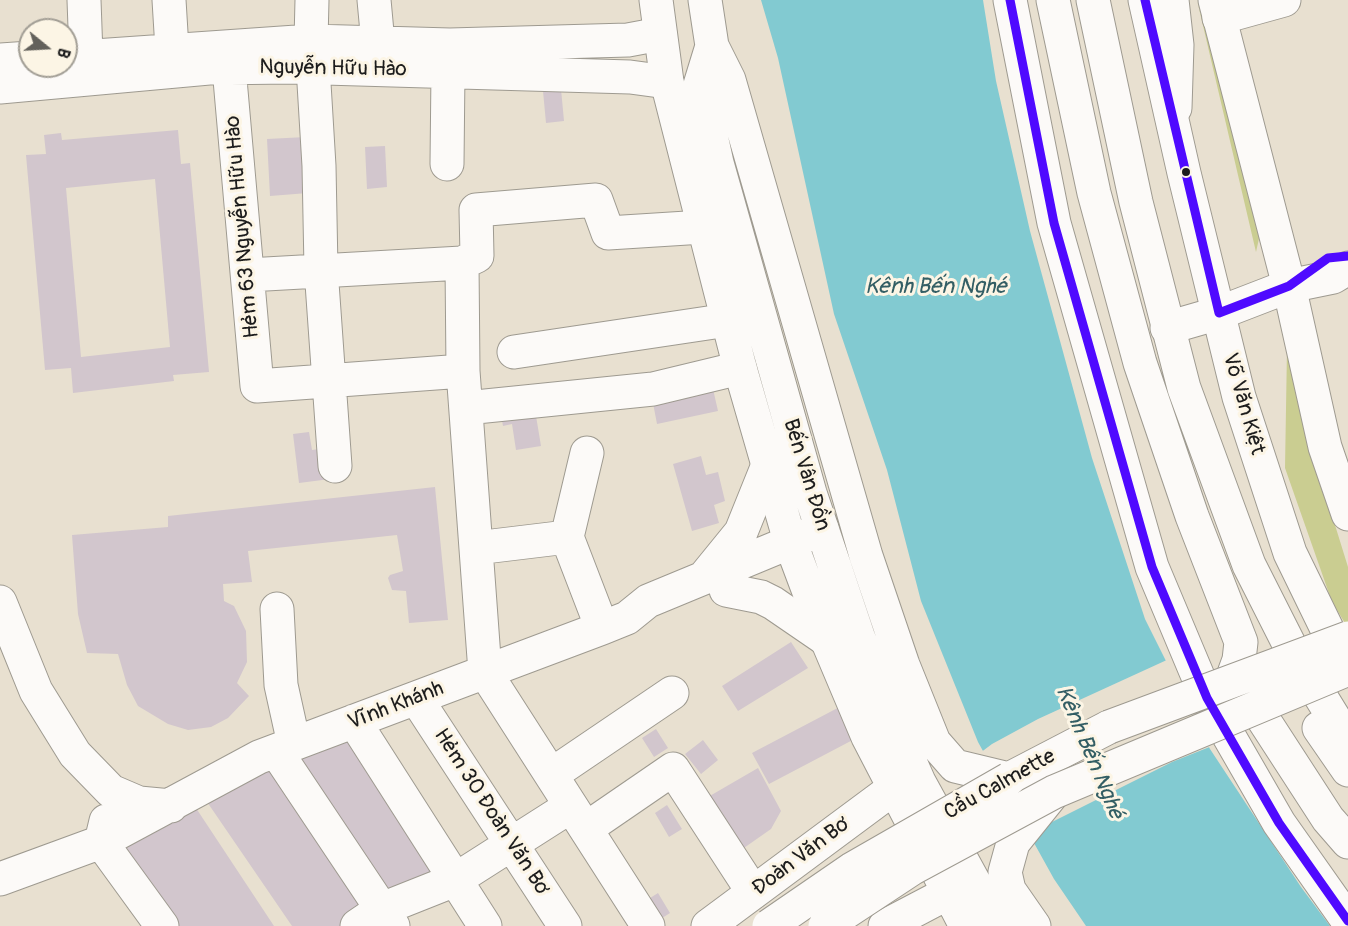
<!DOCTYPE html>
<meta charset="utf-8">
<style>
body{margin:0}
#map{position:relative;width:1348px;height:926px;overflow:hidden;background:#e8e0d0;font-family:Pangolin,sans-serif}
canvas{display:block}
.north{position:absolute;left:18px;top:18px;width:60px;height:60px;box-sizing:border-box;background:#fcf5e5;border:2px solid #a29e95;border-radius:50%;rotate:108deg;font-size:16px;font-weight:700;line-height:24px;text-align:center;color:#1c1c1c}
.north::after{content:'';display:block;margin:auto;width:21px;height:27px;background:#63615b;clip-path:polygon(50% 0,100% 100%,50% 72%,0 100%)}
</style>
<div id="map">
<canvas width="1348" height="926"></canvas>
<div class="north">B</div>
</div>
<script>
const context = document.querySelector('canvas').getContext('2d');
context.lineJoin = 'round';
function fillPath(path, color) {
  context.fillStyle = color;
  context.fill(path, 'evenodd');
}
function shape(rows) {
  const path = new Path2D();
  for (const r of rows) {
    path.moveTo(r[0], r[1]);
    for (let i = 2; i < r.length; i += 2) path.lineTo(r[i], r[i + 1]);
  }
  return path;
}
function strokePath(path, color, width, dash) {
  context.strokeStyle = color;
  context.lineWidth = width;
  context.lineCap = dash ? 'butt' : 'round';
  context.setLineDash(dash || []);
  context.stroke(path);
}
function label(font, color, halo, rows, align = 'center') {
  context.font = font + ' Pangolin,sans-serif';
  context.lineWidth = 6;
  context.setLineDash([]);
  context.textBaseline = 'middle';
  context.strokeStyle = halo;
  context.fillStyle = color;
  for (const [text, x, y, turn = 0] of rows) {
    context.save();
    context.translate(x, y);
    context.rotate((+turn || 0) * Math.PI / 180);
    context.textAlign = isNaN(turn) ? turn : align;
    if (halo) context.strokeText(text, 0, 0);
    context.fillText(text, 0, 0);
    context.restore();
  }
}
fillPath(shape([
 [1197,0,1260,234,1256,252],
 [1287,349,1313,454,1348,567,1348,628,1332,602,1285,468]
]), '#cacd91');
fillPath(shape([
 [761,0,983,0,996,81,1030,231,1092,458,1145,619,1210,749,1301,887,1330,926,1086,926,1054,879,978,742,921,601,887,470,834,314,778,58]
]), '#82cad1');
fillPath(shape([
 [1169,659,1212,746,1172,762,1026,835,980,753,992,744,1038,719]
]), '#e8e0d0');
fillPath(shape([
 [561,89,564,121,546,123,543,91],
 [178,130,181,164,190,163,209,372,173,375,174,381,73,393,71,368,45,370,26,155,46,154,44,135,61,133,62,140],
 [155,179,170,347,81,357,66,188],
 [306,137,308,193,270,196,267,139],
 [385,146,387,187,367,189,365,147],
 [713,389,718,411,657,424,653,403],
 [534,404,541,446,516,450,512,424,503,426,500,410],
 [309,432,312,450,326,448,330,479,299,483,293,434],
 [701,456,706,475,718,472,725,501,714,505,719,523,692,531,673,464],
 [435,487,448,620,409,623,406,591,392,590,388,578,390,575,403,571,397,535,248,551,252,582,223,584,224,601,234,606,246,631,247,662,237,683,249,696,228,718,211,727,188,730,168,724,138,706,127,685,118,654,87,653,78,614,72,535,168,527,168,516],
 [791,642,808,668,738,711,722,686],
 [849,702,866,733,769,784,752,753],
 [656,729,668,748,654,757,642,738],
 [356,737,447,874,386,901,294,760],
 [703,740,718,760,701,774,685,754],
 [275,757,375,907,348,926,292,926,203,796],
 [758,768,781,811,771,829,741,850,708,797],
 [192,802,274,926,166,926,107,844],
 [667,805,682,829,669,837,655,813],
 [658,893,670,913,659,920,647,900]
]), '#d2c6cd');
const minor = shape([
 [84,0,86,55],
 [169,0,172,49],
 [374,0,378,43],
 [1219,18,1284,0],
 [311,41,312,0],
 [66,58,311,41,450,45,628,40,660,34],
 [0,60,30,58],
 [313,67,319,166,321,269,335,466],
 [229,68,257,386,463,371],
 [0,87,209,68,291,67,630,77,667,82],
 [447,164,448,71],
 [462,263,477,256,476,210,596,200,608,233,703,227],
 [248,275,462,263,463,371,485,672,648,926],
 [1167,328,1219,313,1289,286,1333,277,1348,268],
 [514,352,728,320],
 [466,408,653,389,740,368],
 [567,537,587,453],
 [476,548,567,537,602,628],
 [706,575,741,532,768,465],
 [726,590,761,597,773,603,827,640],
 [0,602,36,691,75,754,111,791,139,803,171,806],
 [277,609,281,685,294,744],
 [416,698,565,926],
 [354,721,485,926],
 [276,751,393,926],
 [551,775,672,693],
 [106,821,101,842,162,926],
 [587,828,673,769,753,892],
 [0,879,101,842,259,757,602,628,627,618,648,601,822,529],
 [357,926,382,909,455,880,571,806]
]);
const major = shape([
 [656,0,667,82,740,368,790,541,827,640,868,737,966,926],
 [705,0,712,46,700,85,717,163,810,493,858,636,886,707,919,782,998,926],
 [1010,0,1054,223,1152,567,1207,698,1279,823,1348,921],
 [1172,0,1177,45,1175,108],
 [1215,0,1289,286,1325,447,1348,514],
 [712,46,729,80,866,556,903,665,934,742,955,766,1009,779,1109,727],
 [1256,708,1328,819,1348,842],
 [708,926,894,788],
 [885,926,948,893],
 [1034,926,1009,890,1005,872,1013,843,1054,792]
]);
const highway = shape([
 [1053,0,1094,193,1140,363,1192,516,1241,642,1239,660,1231,682],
 [1093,0,1136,202,1184,388,1249,565,1292,650,1348,741],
 [1145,0,1184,173,1239,397,1290,553,1328,631,1348,665],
 [1319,728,1348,770]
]);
strokePath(minor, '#9e9a90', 35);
strokePath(major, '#9e9a90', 35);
strokePath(highway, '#9e9a90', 35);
strokePath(minor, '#fcfaf8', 33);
strokePath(major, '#fcfaf8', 33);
strokePath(highway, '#fcfaf8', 33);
const majorBridge = shape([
 [1109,727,1348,638],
 [769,926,852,869,1009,779],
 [825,926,913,868,1054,792,1348,669]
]);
strokePath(majorBridge, '#9e9a90', 35, []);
strokePath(majorBridge, '#fcfaf8', 33);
strokePath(shape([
 [1010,0,1054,223,1152,567,1207,698,1279,823,1348,921],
 [1145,0,1219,313,1289,286,1328,258,1348,256]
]), '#4f0aff', 9);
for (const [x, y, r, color] of [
 [1186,172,5,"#1c1c1c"]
]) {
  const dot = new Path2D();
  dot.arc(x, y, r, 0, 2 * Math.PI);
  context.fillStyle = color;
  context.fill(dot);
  strokePath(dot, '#fcf5e5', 2);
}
label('21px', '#1c1c1c', '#fcf5e5', [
 ["Nguyễn Hữu Hào",333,69,1],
 ["Hẻm 63 Nguyễn Hữu Hào",243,227,-95],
 ["Võ Văn Kiệt",1243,404,74],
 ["Bến Vân Đồn",806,475,73],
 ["Vĩnh Khánh",396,706,-21],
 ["Cầu Calmette",1000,785,-29],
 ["Hẻm 30 Đoàn Văn Bơ",491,812,57],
 ["Đoàn Văn Bơ",801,857,-37]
]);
label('italic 22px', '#335e64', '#fcf5e5', [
 ["Kênh Bến Nghé",936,287],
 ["Kênh Bến Nghé",1089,753,67]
]);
</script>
